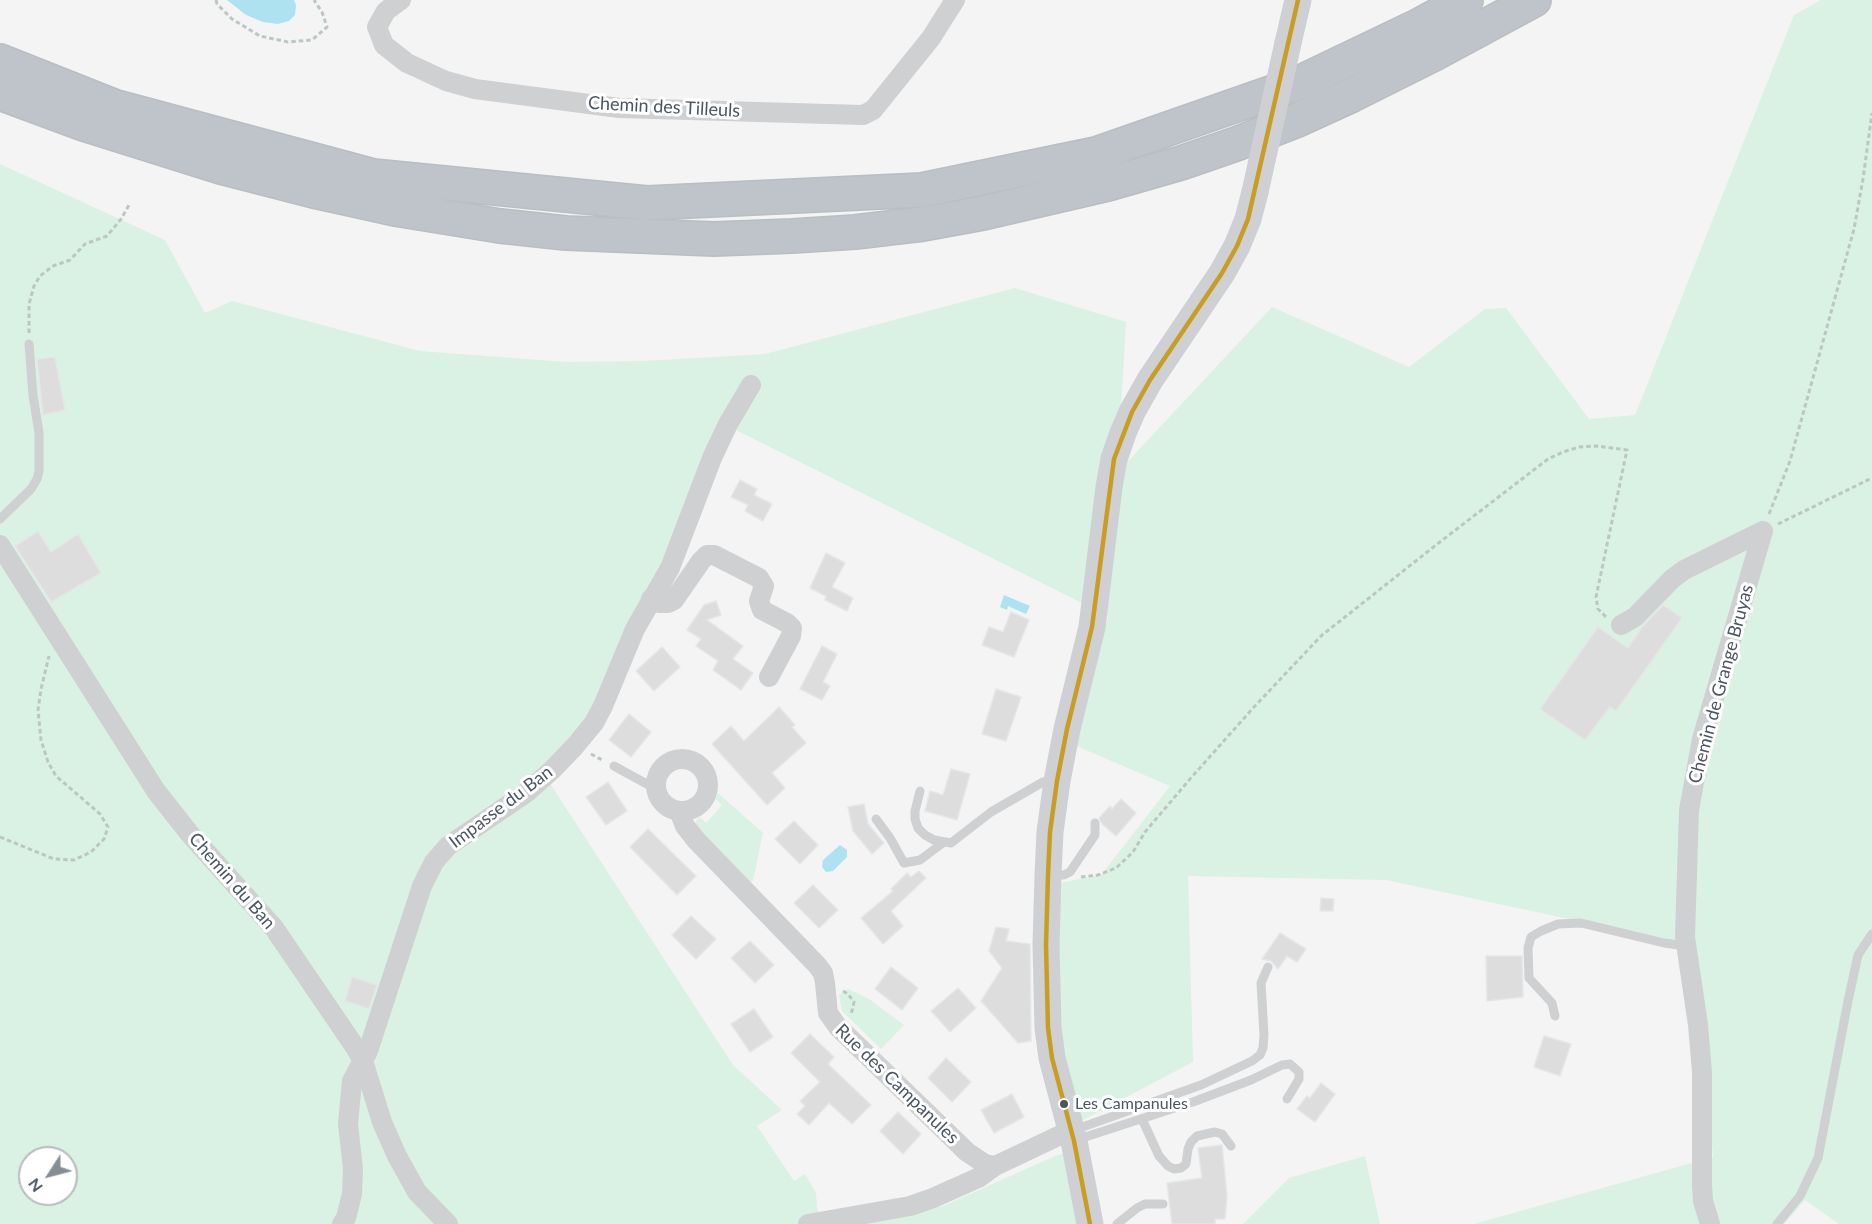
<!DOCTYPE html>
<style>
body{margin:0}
#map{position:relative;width:1872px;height:1224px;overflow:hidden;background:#f4f4f4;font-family:Lato,sans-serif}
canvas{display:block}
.north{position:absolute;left:18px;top:1146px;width:60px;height:60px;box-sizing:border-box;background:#fff;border:2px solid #b7bbc0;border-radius:50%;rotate:234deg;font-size:16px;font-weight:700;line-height:24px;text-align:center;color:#4a5661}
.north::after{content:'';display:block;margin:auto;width:21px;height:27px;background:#868d94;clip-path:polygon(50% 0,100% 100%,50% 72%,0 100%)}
</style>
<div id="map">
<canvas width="1872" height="1224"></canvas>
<div class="north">N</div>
</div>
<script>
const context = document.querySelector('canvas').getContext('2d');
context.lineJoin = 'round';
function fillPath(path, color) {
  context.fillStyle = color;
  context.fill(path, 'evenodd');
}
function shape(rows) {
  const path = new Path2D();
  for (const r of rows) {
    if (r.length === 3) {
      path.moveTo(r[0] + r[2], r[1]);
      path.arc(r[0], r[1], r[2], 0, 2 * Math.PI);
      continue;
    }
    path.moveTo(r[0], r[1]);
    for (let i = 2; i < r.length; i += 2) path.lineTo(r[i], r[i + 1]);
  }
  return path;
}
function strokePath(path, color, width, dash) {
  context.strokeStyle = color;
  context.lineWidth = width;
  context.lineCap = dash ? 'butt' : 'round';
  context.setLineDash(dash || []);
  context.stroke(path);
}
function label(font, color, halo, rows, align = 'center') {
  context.font = font + ' Lato,sans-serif';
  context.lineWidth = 6;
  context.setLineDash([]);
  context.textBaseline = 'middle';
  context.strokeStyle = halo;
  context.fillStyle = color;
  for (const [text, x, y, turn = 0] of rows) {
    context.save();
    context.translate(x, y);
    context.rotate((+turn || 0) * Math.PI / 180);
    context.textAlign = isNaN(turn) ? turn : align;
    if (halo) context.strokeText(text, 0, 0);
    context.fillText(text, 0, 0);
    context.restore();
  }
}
fillPath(shape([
 [1821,0,1872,0,1872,1224,1839,1224,1805,1200,1784,1224,1474,1224,1713,1157,1696,946,1386,880,1188,876,1193,1062,1081,1121,1055,1025,1057,884,1102,874,1170,786,1074,745,1108,616,736,430,596,709,540,768,733,1065,782,1110,757,1126,794,1181,805,1174,816,1193,817,1208,823,1224,0,1224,0,164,165,240,205,313,232,301,420,351,566,362,643,361,765,354,1015,288,1126,322,1117,473,1272,307,1409,367,1485,309,1506,308,1589,419,1635,415,1794,15],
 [30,1158,66,1158,66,1194,30,1194],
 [718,793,763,833,753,880,748,884,696,826,696,821,700,817,706,823,722,805,715,798],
 [848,989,869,999,904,1025,881,1049,842,1011,839,995],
 [1088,1146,1103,1224,852,1224,943,1206,1055,1156],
 [1365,1156,1380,1224,1243,1224,1289,1178]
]), '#d9f2e3');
fillPath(shape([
 [227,0,294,0,296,5,295,15,289,21,278,24,263,22,246,15],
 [1004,595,1030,606,1026,614,1008,606,1007,610,1000,607],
 [840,845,847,850,847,857,833,871,826,872,822,867,823,860]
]), '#aee2f0');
const building = shape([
 [55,357,65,410,43,415,37,359,55,357],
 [740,480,757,489,754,495,772,504,763,521,745,511,748,505,731,497,740,480],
 [38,531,51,552,78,534,101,573,51,602,15,546,38,531],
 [826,553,845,563,832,587,853,598,847,611,825,600,826,596,810,588,826,553],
 [716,601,721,615,707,620,743,646,733,659,753,673,741,690,713,670,718,661,696,646,701,639,687,630,704,605,716,601],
 [1663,605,1682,618,1616,711,1610,707,1585,740,1540,709,1598,627,1628,648,1642,627,1663,605],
 [1011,612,1029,620,1014,657,982,645,989,627,1003,632,1011,612],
 [822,646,837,654,823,682,830,686,822,700,800,689,822,646],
 [662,647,680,667,654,691,636,671,662,647],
 [996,689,1021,697,1006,741,982,734,996,689],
 [779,707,795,725,792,727,806,743,772,773,785,788,767,805,712,744,731,726,744,741,779,707],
 [629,714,651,732,631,757,609,740,629,714],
 [951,769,970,774,957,820,925,811,930,791,943,795,951,769],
 [608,782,627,811,606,825,586,797,608,782],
 [1121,799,1136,813,1116,836,1102,824,1099,818,1110,806,1112,809,1121,799],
 [864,804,868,824,884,843,872,854,853,831,848,807,864,804],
 [794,821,818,845,800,864,775,839,794,821],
 [648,829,696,876,677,895,630,847,648,829],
 [919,871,926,878,891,911,903,926,883,944,861,918,893,891,891,889,907,873,911,877,919,871],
 [813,885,838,910,819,928,794,903,813,885],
 [1321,898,1334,899,1333,911,1320,911,1321,898],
 [691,916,716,939,696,959,672,935,691,916],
 [996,927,1009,929,1006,941,1030,944,1031,1041,1018,1043,981,1001,1002,968,989,951,996,927],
 [1280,933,1306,949,1297,962,1287,956,1278,969,1271,961,1262,959,1280,933],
 [750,941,774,965,755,983,731,958,750,941],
 [1486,956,1522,956,1523,997,1487,1001,1486,956],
 [891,967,918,988,902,1010,875,989,891,967],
 [352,977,377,985,369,1009,345,1001,352,977],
 [958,988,976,1008,950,1032,931,1011,958,988],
 [754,1009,773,1037,750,1052,731,1024,754,1009],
 [810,1034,834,1057,828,1064,871,1105,852,1124,829,1103,809,1125,797,1114,805,1106,800,1101,820,1082,791,1053,810,1034],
 [1544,1036,1571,1044,1560,1076,1534,1067,1544,1036],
 [946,1058,971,1082,952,1102,928,1078,946,1058],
 [1321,1083,1335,1094,1315,1122,1297,1109,1307,1096,1310,1098,1321,1083],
 [1012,1094,1024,1117,994,1133,981,1110,1012,1094],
 [898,1112,921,1134,903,1154,880,1131,898,1112],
 [1222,1145,1227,1196,1225,1219,1215,1219,1215,1224,1172,1224,1167,1183,1202,1178,1198,1148,1222,1145]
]);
fillPath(building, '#ddddde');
strokePath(building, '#e5e6e7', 1.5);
const highway = shape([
 [0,61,116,107,373,176,647,203,922,190,1096,154,1299,83,1416,27,1466,0],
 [0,93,84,124,221,167,318,192,395,209,500,226,566,233,714,239,792,236,855,232,923,224,983,213,1108,184,1181,163,1236,144,1295,121,1352,95,1434,54,1534,0]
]);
strokePath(highway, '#b9bec3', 36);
strokePath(shape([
 [216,0,217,4,232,19,260,36,288,42,312,40,327,27,322,12,314,0],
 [29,333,29,304,34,286,40,276,53,266,70,260,85,244,107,236,121,219,129,205],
 [1769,514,1790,461,1854,229,1863,179,1872,113],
 [1778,524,1872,478],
 [591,754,604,761],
 [0,837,54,859,74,860,91,852,104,839,108,827,100,814,56,776,48,762,41,740,38,710,41,689,49,656],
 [1081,877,1098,875,1116,868,1133,852,1145,832,1190,779,1254,707,1321,636,1436,545,1548,459,1563,452,1579,447,1597,446,1627,450,1596,597,1598,609,1607,618],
 [843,991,848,994,854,1002,851,1015]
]), '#bcc7c4', 3, [4.5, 3]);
strokePath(shape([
 [0,519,31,489,37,479,39,471,39,433,33,395,29,344],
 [614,766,656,789],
 [920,791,915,811,915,819,918,828,925,835,934,840,951,843,991,812,1043,782,1054,780],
 [876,819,890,838,904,863,920,860,944,842],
 [1051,875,1064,875,1070,872,1095,835,1095,823],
 [1555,1016,1552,1003,1529,978,1528,948,1531,937,1541,931,1558,924,1581,923,1664,943,1686,946],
 [1142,1119,1159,1156,1168,1166,1174,1169,1181,1168,1186,1164,1188,1149,1191,1142,1197,1136,1215,1132,1222,1134,1231,1146],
 [1074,1130,1201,1085,1252,1061,1260,1055,1263,1048,1264,1035,1261,983,1268,967],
 [1076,1140,1193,1102,1251,1080,1282,1065,1290,1064,1299,1072,1299,1079,1287,1099],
 [1117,1224,1137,1208,1145,1204,1163,1204],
 [1777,1224,1800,1196,1818,1158,1848,1001,1858,955,1872,934]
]), '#ced0d2', 9);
strokePath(shape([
 [401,0,386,11,377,27,384,45,407,63,446,81,475,89,619,108,863,115,873,110,931,38,955,0],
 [0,545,156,791,189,833,274,928,355,1047,363,1061,382,1122,397,1156,417,1192,448,1224],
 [651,599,660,603,668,603,674,600,701,561,707,555,714,555,759,578,764,586,759,601,762,610,787,623,792,628,791,636,769,677],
 [1621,625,1635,617,1672,579,1684,570,1763,531,1702,739,1689,810,1685,937,1698,1025,1702,1072,1702,1185,1703,1201,1710,1224],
 [682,785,26],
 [679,811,685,826,696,840,817,965,823,973,825,983,828,1013,838,1027,967,1152,985,1164,995,1166,1071,1130],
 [342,1224,346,1218,352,1194,353,1169,348,1124,352,1081,368,1051,422,886,434,862,448,846,526,793,552,770,575,746,594,723,603,706,635,629,670,568,712,458,728,424,751,385],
 [808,1224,910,1206,933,1198,980,1177,995,1166]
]), '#ced0d2', 20);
strokePath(shape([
 [1288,43,1298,0],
 [1090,1224,1074,1141,1052,1058,1048,1028,1046,945,1048,875,1050,832,1057,781,1067,729,1092,627,1109,487,1114,459,1123,433,1132,412,1150,380,1222,273,1237,246,1248,219,1255,192]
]), '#ced0d4', 27);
strokePath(highway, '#bec4c9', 33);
strokePath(shape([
 [1255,192,1288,43]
]), '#ced0d4', 27);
strokePath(shape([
 [1090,1224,1074,1141,1052,1058,1048,1028,1046,945,1048,875,1050,832,1057,781,1067,729,1092,627,1114,459,1132,412,1150,380,1222,273,1237,246,1248,219,1298,0]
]), '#c99d21', 4.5);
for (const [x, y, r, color] of [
 [1064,1104,5,"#4a5661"]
]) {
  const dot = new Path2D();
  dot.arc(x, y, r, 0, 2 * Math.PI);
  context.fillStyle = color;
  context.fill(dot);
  strokePath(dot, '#fff', 2);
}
label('16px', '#4a5661', '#fff', [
 ["Les Campanules",1075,1104]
], 'left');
label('18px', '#4a5661', '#fff', [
 ["Chemin des Tilleuls",664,107,3],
 ["Chemin de Grange Bruyas",1721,684,-75],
 ["Impasse du Ban",501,807,-37],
 ["Chemin du Ban",232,881,49],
 ["Rue des Campanules",897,1084,44]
]);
</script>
